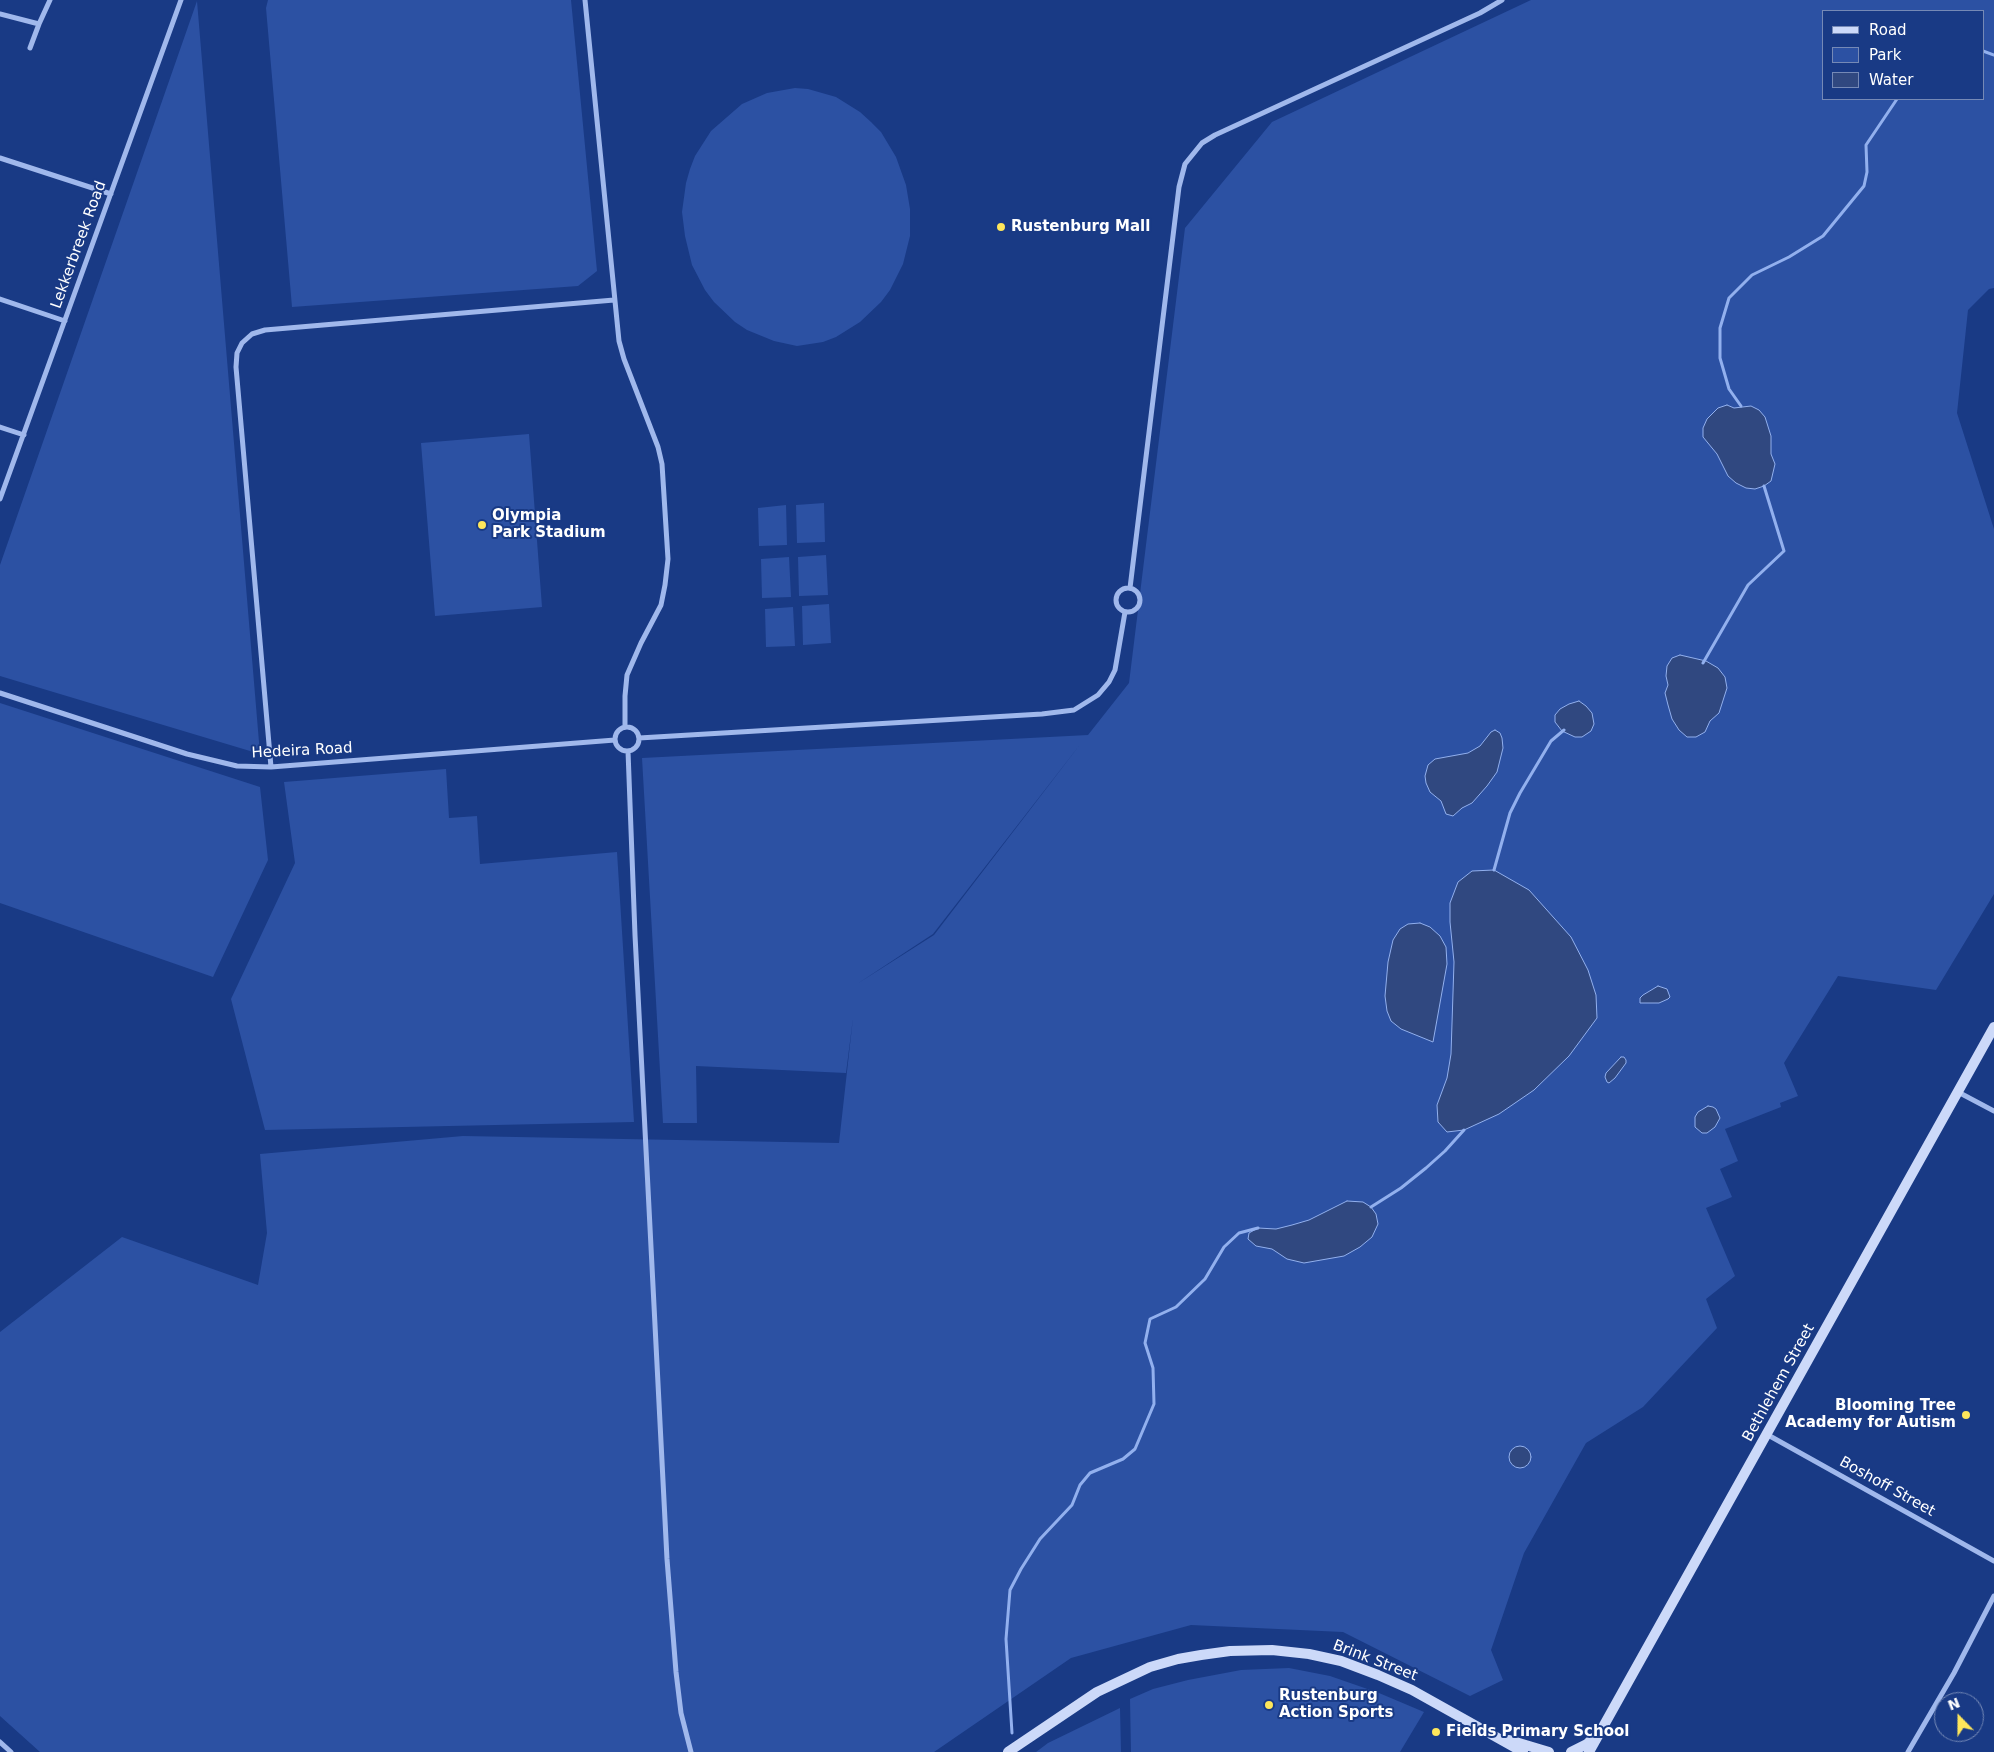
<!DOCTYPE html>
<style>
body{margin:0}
#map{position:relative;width:1994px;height:1752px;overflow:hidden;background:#193a85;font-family:"DejaVu Sans",sans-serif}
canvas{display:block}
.legend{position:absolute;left:1822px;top:10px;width:162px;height:90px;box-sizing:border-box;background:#193a85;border:1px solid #7589b6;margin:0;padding:6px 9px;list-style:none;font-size:15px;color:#fff}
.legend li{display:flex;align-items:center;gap:10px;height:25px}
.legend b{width:25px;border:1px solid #7589b6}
.north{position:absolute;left:1934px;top:1692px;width:50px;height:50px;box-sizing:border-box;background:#193a85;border:1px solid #7589b6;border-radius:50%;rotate:338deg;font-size:14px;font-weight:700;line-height:20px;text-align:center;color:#fff}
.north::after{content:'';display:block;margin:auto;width:18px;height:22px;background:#fee65b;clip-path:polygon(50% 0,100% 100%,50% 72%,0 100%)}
</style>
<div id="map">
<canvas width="1994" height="1752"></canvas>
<ul class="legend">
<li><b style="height:6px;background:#ccd9f9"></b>Road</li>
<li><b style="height:14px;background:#2c51a3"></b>Park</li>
<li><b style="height:14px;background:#304880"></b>Water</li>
</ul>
<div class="north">N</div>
</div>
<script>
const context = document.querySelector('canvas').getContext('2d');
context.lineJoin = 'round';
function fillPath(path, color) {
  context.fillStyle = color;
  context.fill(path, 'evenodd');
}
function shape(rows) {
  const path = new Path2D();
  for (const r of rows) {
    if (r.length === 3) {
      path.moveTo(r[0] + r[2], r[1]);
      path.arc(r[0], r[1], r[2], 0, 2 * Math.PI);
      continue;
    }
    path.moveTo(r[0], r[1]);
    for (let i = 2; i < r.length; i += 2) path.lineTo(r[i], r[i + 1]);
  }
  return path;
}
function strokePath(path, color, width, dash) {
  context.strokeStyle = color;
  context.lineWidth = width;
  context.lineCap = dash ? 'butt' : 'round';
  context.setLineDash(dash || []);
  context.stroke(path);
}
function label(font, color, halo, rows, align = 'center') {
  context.font = font + ' "DejaVu Sans",sans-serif';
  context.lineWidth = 4;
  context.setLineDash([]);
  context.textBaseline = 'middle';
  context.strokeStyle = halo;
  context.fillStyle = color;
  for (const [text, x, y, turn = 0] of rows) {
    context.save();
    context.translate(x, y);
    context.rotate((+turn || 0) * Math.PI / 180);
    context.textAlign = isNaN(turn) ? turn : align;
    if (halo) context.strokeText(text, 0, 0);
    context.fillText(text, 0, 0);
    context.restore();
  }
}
fillPath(shape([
 [268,0,571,0,597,271,578,286,292,307,266,8],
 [1531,0,1994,0,1994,288,1989,289,1968,310,1957,413,1994,529,1994,894,1936,990,1838,976,1784,1063,1798,1096,1780,1103,1781,1107,1725,1129,1738,1161,1720,1169,1732,1197,1706,1208,1735,1276,1706,1299,1717,1328,1643,1407,1586,1443,1524,1553,1491,1650,1503,1680,1470,1696,1343,1632,1191,1625,1071,1658,934,1752,40,1752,0,1716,0,1332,122,1237,258,1285,267,1233,260,1154,463,1136,839,1143,853,1018,846,1073,696,1066,697,1123,663,1123,642,758,1088,735,1129,683,1185,228,1272,122],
 [1823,11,1983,11,1983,99,1823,99],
 [1082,742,934,935,857,984,933,934],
 [197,1,260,754,0,676,0,565],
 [795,88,808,89,836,97,860,112,871,122,881,132,896,157,906,185,910,209,910,236,903,264,890,290,881,302,860,322,836,337,823,342,797,346,774,341,747,330,735,322,714,302,705,290,692,265,685,236,682,212,686,183,690,169,695,156,711,131,742,104,767,93],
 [529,434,542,607,435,616,421,443],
 [824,503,825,542,797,543,796,505],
 [786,505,787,545,759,546,758,508],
 [826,555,828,595,799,596,798,557],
 [789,557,791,597,762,598,761,559],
 [829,604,831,643,803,645,802,606],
 [793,607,795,646,766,647,765,609],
 [0,703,260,787,268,860,213,977,0,903],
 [446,769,449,818,477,816,480,864,617,852,634,1122,265,1130,231,999,295,863,284,782],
 [1289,1668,1330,1676,1379,1693,1424,1712,1400,1752,1131,1752,1130,1699,1153,1689,1188,1680,1241,1670],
 [1120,1708,1121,1752,1036,1752,1048,1743]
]), '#2c51a3');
const water = shape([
 [1727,405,1734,408,1751,406,1759,410,1765,417,1771,436,1771,454,1775,464,1771,481,1764,486,1755,489,1746,488,1736,483,1728,476,1717,454,1703,437,1703,428,1707,419,1718,408,1727,405],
 [1680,655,1706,661,1718,668,1725,677,1727,688,1719,713,1710,721,1705,732,1696,737,1687,737,1679,730,1672,719,1668,705,1665,693,1668,685,1666,676,1667,666,1672,658,1680,655],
 [1579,701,1586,706,1592,713,1594,724,1591,731,1582,737,1575,737,1562,731,1555,722,1555,715,1560,709,1569,704,1579,701],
 [1495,730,1500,733,1502,738,1503,748,1497,772,1487,786,1472,803,1462,808,1453,816,1446,814,1441,801,1430,792,1426,783,1425,776,1428,765,1435,759,1468,753,1480,746,1491,732,1495,730],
 [1494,870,1529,890,1571,937,1588,970,1596,995,1597,1018,1569,1056,1534,1090,1499,1114,1464,1130,1447,1132,1438,1122,1437,1105,1447,1078,1451,1054,1454,962,1450,922,1450,903,1458,882,1472,871,1494,870],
 [1420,923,1430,927,1440,936,1446,947,1447,964,1433,1042,1401,1029,1391,1021,1387,1011,1385,996,1388,962,1393,940,1400,929,1408,924,1420,923],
 [1658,986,1667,989,1670,997,1668,999,1659,1003,1640,1003,1640,998,1643,995,1658,986],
 [1621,1057,1624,1057,1626,1060,1626,1063,1615,1078,1609,1083,1607,1082,1605,1077,1606,1073,1621,1057],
 [1708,1106,1713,1107,1716,1109,1720,1118,1715,1127,1707,1133,1702,1133,1695,1127,1695,1117,1698,1112,1708,1106],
 [1347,1201,1363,1202,1371,1207,1376,1214,1378,1224,1372,1237,1360,1247,1344,1256,1304,1263,1287,1259,1272,1249,1256,1246,1248,1239,1249,1233,1258,1228,1276,1229,1292,1225,1309,1220,1347,1201],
 [1520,1457,11]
]);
fillPath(water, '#304880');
strokePath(water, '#92b0ee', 1);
strokePath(shape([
 [1983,51,1994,55],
 [1741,406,1729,389,1720,358,1720,328,1729,298,1752,275,1789,257,1823,236,1864,186,1867,172,1866,145,1897,99],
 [1703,663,1748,585,1784,551,1764,486],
 [1494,870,1510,813,1520,793,1551,741,1564,730],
 [1371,1207,1401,1188,1426,1168,1445,1151,1464,1130],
 [1012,1733,1006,1639,1010,1590,1021,1569,1040,1539,1072,1505,1080,1485,1090,1473,1123,1459,1135,1449,1154,1404,1153,1368,1145,1343,1150,1319,1176,1307,1205,1279,1224,1247,1239,1233,1258,1228]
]), '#92b0ee', 3);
strokePath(shape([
 [585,0,619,341,624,359,658,447,662,464,668,559,665,585,661,605,641,643,627,675,625,696,625,727],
 [0,14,39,24,50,0],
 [30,48,39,24],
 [0,158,111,194],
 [0,299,65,321],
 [0,427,24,435],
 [0,499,181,0],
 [1130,588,1179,187,1185,164,1202,143,1215,135,1480,13,1502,0],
 [1128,600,12],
 [0,693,187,754,237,766,271,767,615,740],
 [627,739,12],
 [639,738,1042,714,1074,710,1098,695,1109,682,1115,670,1125,612],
 [628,751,635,935,667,1559,676,1672,681,1713,691,1752],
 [271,767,236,367,237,353,242,343,252,334,265,330,614,300],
 [1958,1092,1994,1111],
 [1768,1435,1994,1561],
 [0,1742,11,1752],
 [1908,1752,1954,1673,1994,1596]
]), '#a0b8ec', 5);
strokePath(shape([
 [1509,1740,1549,1752],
 [1008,1752,1097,1692,1150,1667,1178,1659,1201,1655,1230,1651,1272,1650,1309,1654,1341,1661,1378,1675,1412,1690,1523,1752],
 [1571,1752,1587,1744,1595,1736],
 [1589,1752,1994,1027]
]), '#ccd9f9', 10);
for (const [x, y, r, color] of [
 [1001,227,5,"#fee65b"],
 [482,525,5,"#fee65b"],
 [1966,1415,5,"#fee65b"],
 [1269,1705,5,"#fee65b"],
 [1436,1732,5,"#fee65b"]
]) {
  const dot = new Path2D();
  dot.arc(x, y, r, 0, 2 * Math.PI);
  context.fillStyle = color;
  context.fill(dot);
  strokePath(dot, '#193a85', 2);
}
label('bold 15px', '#fff', '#193a85', [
 ["Rustenburg Mall",1011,227],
 ["Olympia",492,516],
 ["Park Stadium",492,533],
 ["Blooming Tree",1956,1406,"right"],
 ["Academy for Autism",1956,1423,"right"],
 ["Rustenburg",1279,1696],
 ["Action Sports",1279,1713],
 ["Fields Primary School",1446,1732]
], 'left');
label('15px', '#fff', '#193a85', [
 ["Lekkerbreek Road",79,245,-70],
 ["Hedeira Road",302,751,-3],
 ["Bethlehem Street",1779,1383,-61],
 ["Boshoff Street",1887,1487,29],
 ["Brink Street",1375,1661,21]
]);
</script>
